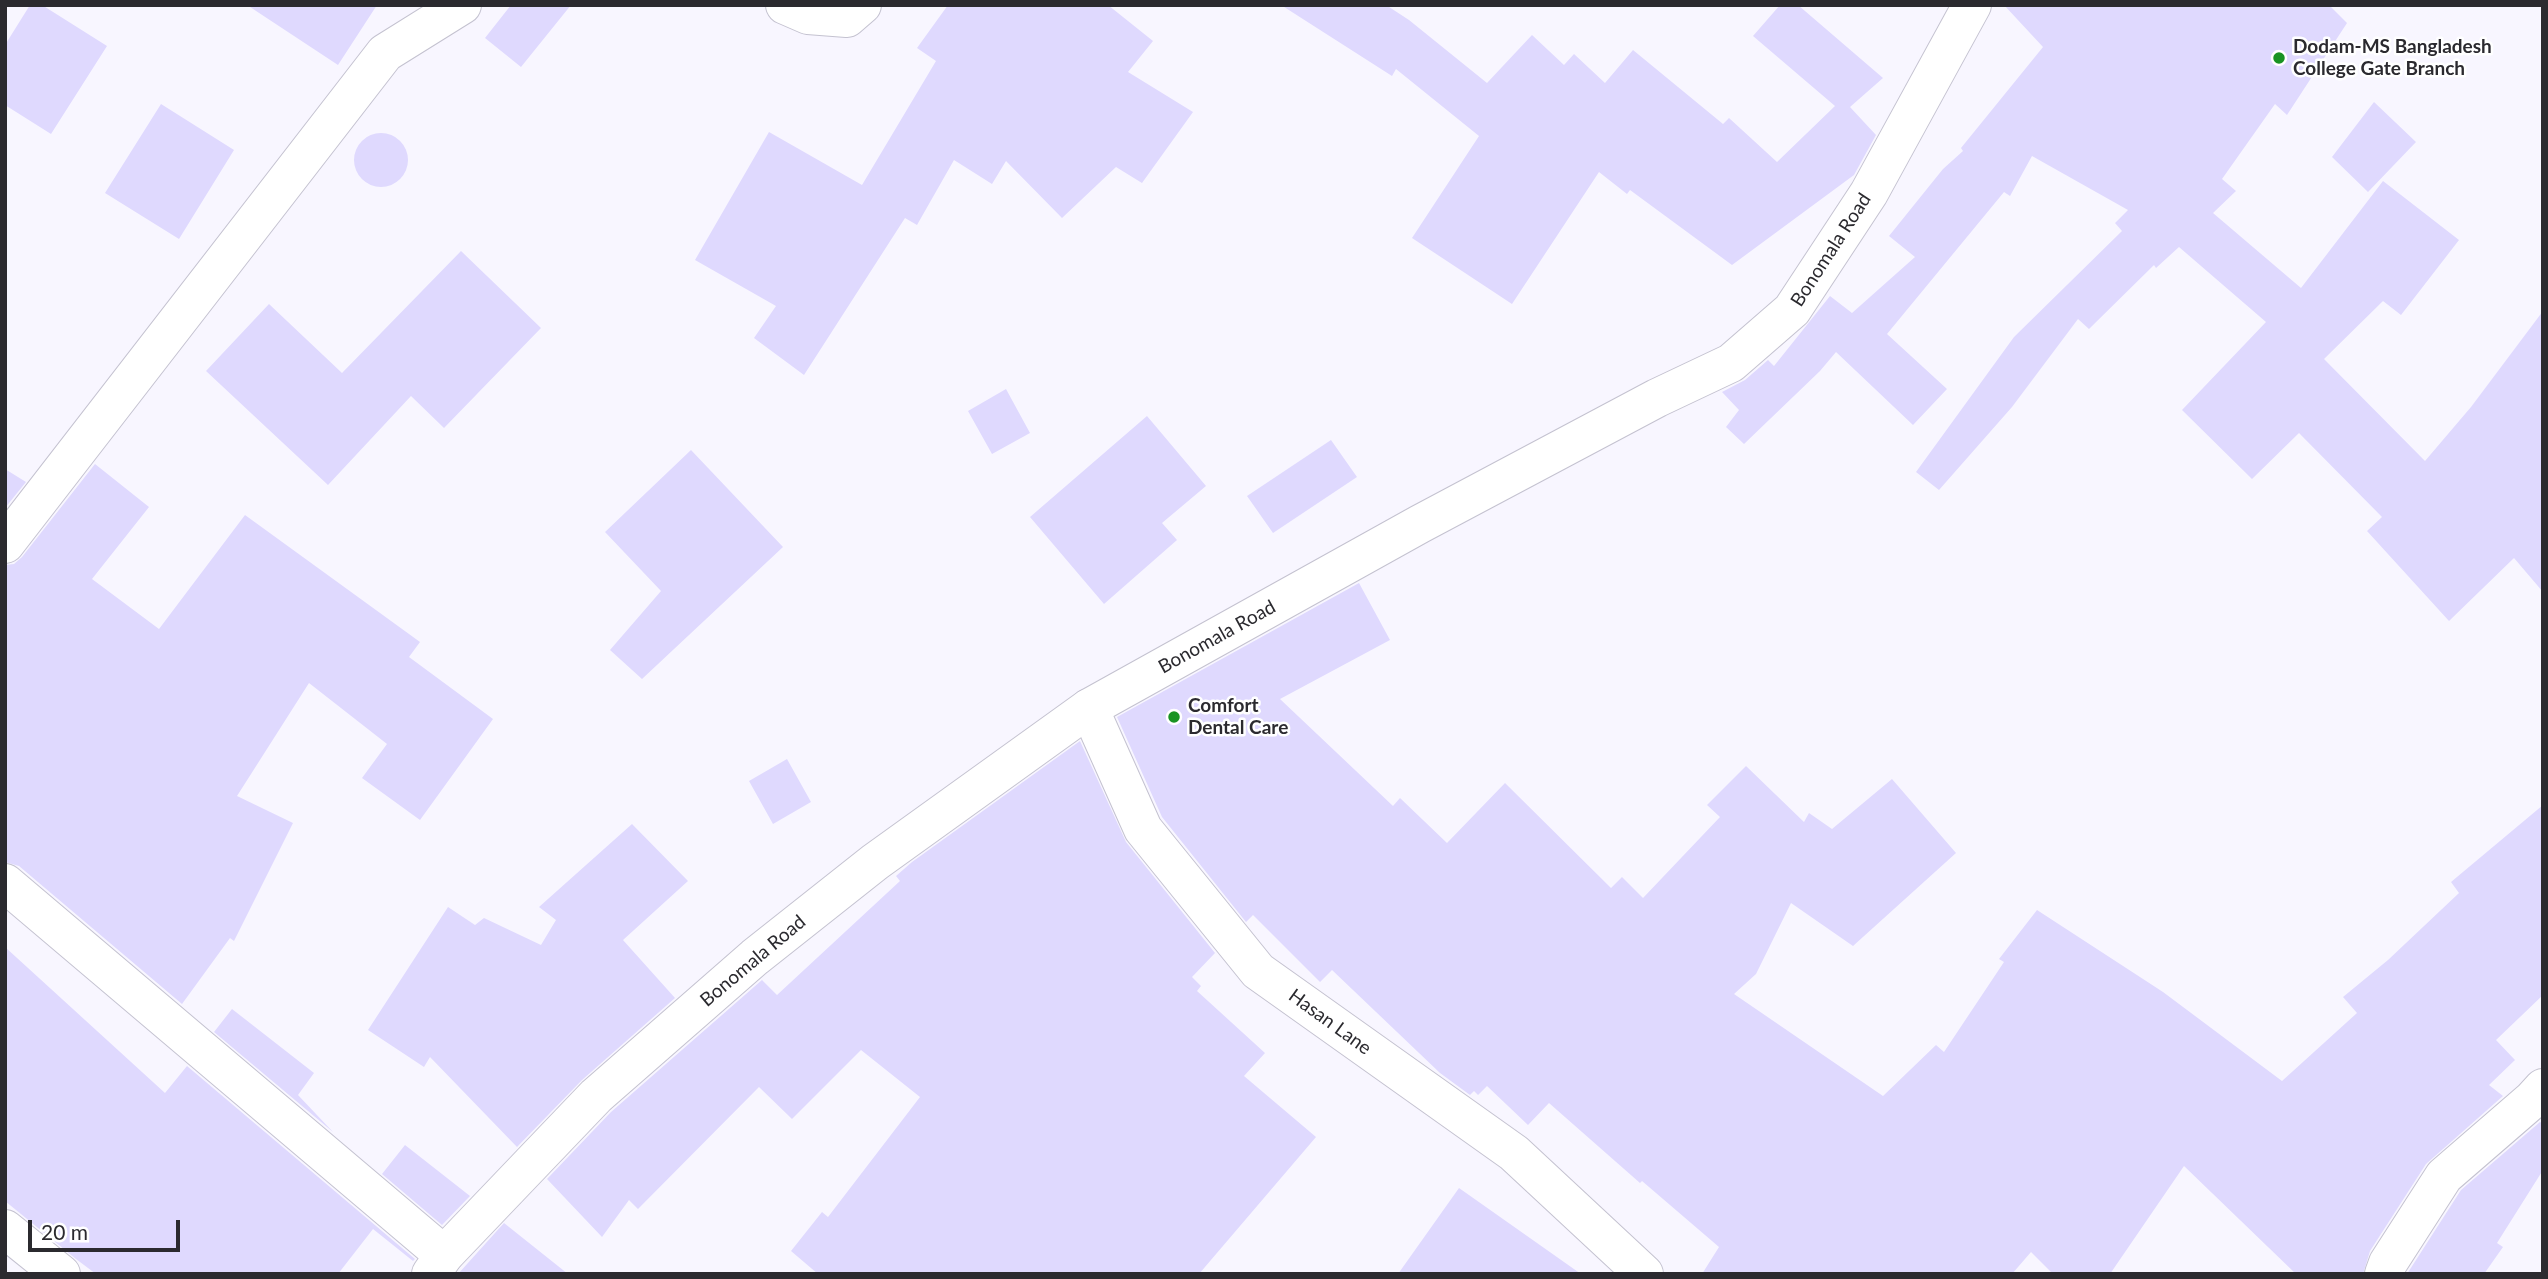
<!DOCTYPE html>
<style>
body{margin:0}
#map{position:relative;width:2548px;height:1279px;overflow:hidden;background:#f8f6ff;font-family:Lato,sans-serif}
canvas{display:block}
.frame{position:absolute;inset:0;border:7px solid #2b2a2f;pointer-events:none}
.scale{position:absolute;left:28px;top:1220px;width:152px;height:32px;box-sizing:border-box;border:4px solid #2b2a2f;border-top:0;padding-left:9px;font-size:21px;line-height:24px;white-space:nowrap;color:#2b2a2f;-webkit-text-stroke:5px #fff;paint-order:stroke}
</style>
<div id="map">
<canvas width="2548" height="1279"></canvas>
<div class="frame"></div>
<div class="scale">20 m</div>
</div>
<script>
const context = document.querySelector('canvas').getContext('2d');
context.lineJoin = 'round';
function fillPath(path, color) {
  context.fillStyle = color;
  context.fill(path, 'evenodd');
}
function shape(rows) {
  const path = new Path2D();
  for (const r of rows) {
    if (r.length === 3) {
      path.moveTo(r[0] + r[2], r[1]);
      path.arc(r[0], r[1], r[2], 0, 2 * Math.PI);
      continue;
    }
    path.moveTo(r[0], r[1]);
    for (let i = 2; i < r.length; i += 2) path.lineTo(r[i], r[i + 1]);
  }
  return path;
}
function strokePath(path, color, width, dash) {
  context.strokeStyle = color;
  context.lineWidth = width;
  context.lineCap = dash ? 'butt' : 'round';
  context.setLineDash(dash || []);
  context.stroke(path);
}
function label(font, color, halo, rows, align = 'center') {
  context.font = font + ' Lato,sans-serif';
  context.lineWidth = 5;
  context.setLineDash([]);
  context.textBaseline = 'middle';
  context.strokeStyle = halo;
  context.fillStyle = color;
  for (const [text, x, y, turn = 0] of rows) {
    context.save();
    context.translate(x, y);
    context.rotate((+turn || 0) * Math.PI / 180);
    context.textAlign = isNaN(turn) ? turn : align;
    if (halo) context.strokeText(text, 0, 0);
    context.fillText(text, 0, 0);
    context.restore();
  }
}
fillPath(shape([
 [30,5,42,5,107,46,51,134,5,105,5,45],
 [247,5,377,5,338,65],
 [511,5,571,5,521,67,485,38],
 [948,5,1108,5,1153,41,1128,72,1193,112,1142,183,1116,167,1062,218,1006,161,992,184,954,160,917,225,905,218,804,375,754,338,776,306,695,260,769,132,862,185,936,61,917,48],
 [1281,5,1386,5,1409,20,1487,83,1532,35,1564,65,1574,54,1605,83,1633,50,1723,124,1729,118,1777,162,1835,106,1753,36,1780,5,1798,5,1883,78,1850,107,1876,135,1854,175,1732,265,1630,190,1627,194,1599,172,1512,304,1412,238,1479,136,1396,69,1392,76],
 [2004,5,2329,5,2347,23,2287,115,2275,104,2222,179,2236,191,2213,213,2301,288,2383,181,2459,240,2401,315,2383,301,2324,359,2425,461,2471,407,2543,311,2543,592,2514,558,2449,621,2367,531,2382,517,2299,433,2252,479,2182,410,2266,322,2179,247,2156,268,2154,265,2089,329,2078,319,2012,407,1939,490,1916,472,2014,337,2122,231,2115,223,2128,210,2032,156,2010,196,2004,192,1887,334,1947,389,1913,425,1836,352,1820,371,1744,444,1726,427,1739,410,1722,392,1745,380,1768,360,1774,366,1830,296,1852,313,1915,257,1889,236,1943,169,1963,151,1961,148,2043,47],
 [2374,102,2416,142,2368,192,2332,157],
 [161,104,234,150,179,239,105,193],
 [381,160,27],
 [461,251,541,328,444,428,411,396,328,485,206,371,269,304,342,373],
 [1006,389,1030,433,992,454,968,411],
 [1147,416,1206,486,1162,523,1177,540,1104,604,1030,517],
 [1331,440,1357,477,1273,533,1247,496],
 [691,450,783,547,642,679,610,650,661,591,605,532],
 [95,464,149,507,92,579,159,629,245,515,420,642,409,657,493,719,420,820,362,778,387,744,309,683,237,796,293,823,234,941,230,938,182,1004,19,866,5,862,5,565,14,564,22,557],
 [5,469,26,482,5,508],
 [1359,583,1390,640,1280,699,1393,806,1400,798,1447,843,1505,783,1611,888,1622,877,1643,898,1720,817,1707,805,1746,766,1804,822,1809,813,1832,829,1892,779,1956,853,1853,946,1791,903,1756,974,1734,994,1883,1096,1936,1045,1944,1052,2004,962,1999,959,2037,910,2163,992,2282,1081,2357,1013,2343,997,2388,960,2459,893,2451,882,2543,805,2543,995,2496,1040,2515,1060,2489,1085,2503,1096,2426,1164,2370,1251,2363,1274,2296,1274,2184,1166,2110,1274,2053,1274,2031,1252,2012,1274,1702,1274,1719,1247,1642,1181,1640,1183,1549,1103,1528,1125,1487,1086,1478,1095,1474,1091,1470,1095,1440,1073,1332,970,1320,982,1253,915,1246,922,1162,817,1117,717],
 [1080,741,1126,842,1215,953,1192,977,1201,986,1197,991,1265,1053,1244,1076,1316,1137,1199,1274,818,1274,791,1251,822,1212,828,1217,920,1097,861,1050,792,1119,759,1087,638,1209,629,1200,602,1237,547,1179,611,1112,762,980,777,995,900,881,896,876,912,862],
 [787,759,811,802,773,824,749,781],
 [632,824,688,881,623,940,675,998,582,1080,517,1147,430,1057,424,1067,368,1030,448,907,475,925,484,918,541,945,556,920,539,907],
 [5,947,165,1093,187,1066,415,1259,413,1261,373,1229,338,1274,96,1274,76,1259,5,1201],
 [232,1009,314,1073,298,1095,333,1132,214,1032],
 [2540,1122,2543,1124,2543,1170,2497,1243,2503,1247,2484,1274,2407,1274,2461,1190],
 [405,1145,470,1196,442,1225,382,1174],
 [1459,1188,1581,1274,1398,1274],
 [504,1223,568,1274,458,1274]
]), '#dfd9fe');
const street = shape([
 [785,5,808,15,847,18,862,5],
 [5,544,385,53,462,5],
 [1089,708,1143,829,1258,971,1514,1153,1644,1274],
 [5,883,444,1255],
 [5,1229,61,1274],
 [2384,1274,2388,1263,2444,1176,2533,1099,2543,1088]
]);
const secondary = shape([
 [431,1274,444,1255,596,1096,755,957,875,862,1089,708,1420,524,1657,398,1731,363,1792,310,1869,193,1972,5]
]);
strokePath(street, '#c4c2d0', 40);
strokePath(secondary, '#c4c2d0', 40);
strokePath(street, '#fff', 38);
strokePath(secondary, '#fff', 38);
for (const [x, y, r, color] of [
 [2279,58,7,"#199322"],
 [1174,717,7,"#199322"]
]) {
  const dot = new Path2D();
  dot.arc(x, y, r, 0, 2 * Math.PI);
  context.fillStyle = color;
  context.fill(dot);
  strokePath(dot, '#fff', 2.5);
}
label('bold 19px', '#2b2a2f', '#fff', [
 ["Dodam-MS Bangladesh",2293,47],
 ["College Gate Branch",2293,69],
 ["Comfort",1188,706],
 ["Dental Care",1188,728]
], 'left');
label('19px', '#2b2a2f', '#fff', [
 ["Bonomala Road",1831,250,-57],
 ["Bonomala Road",1217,637,-29],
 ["Bonomala Road",753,961,-40],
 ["Hasan Lane",1330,1022,36]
]);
</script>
